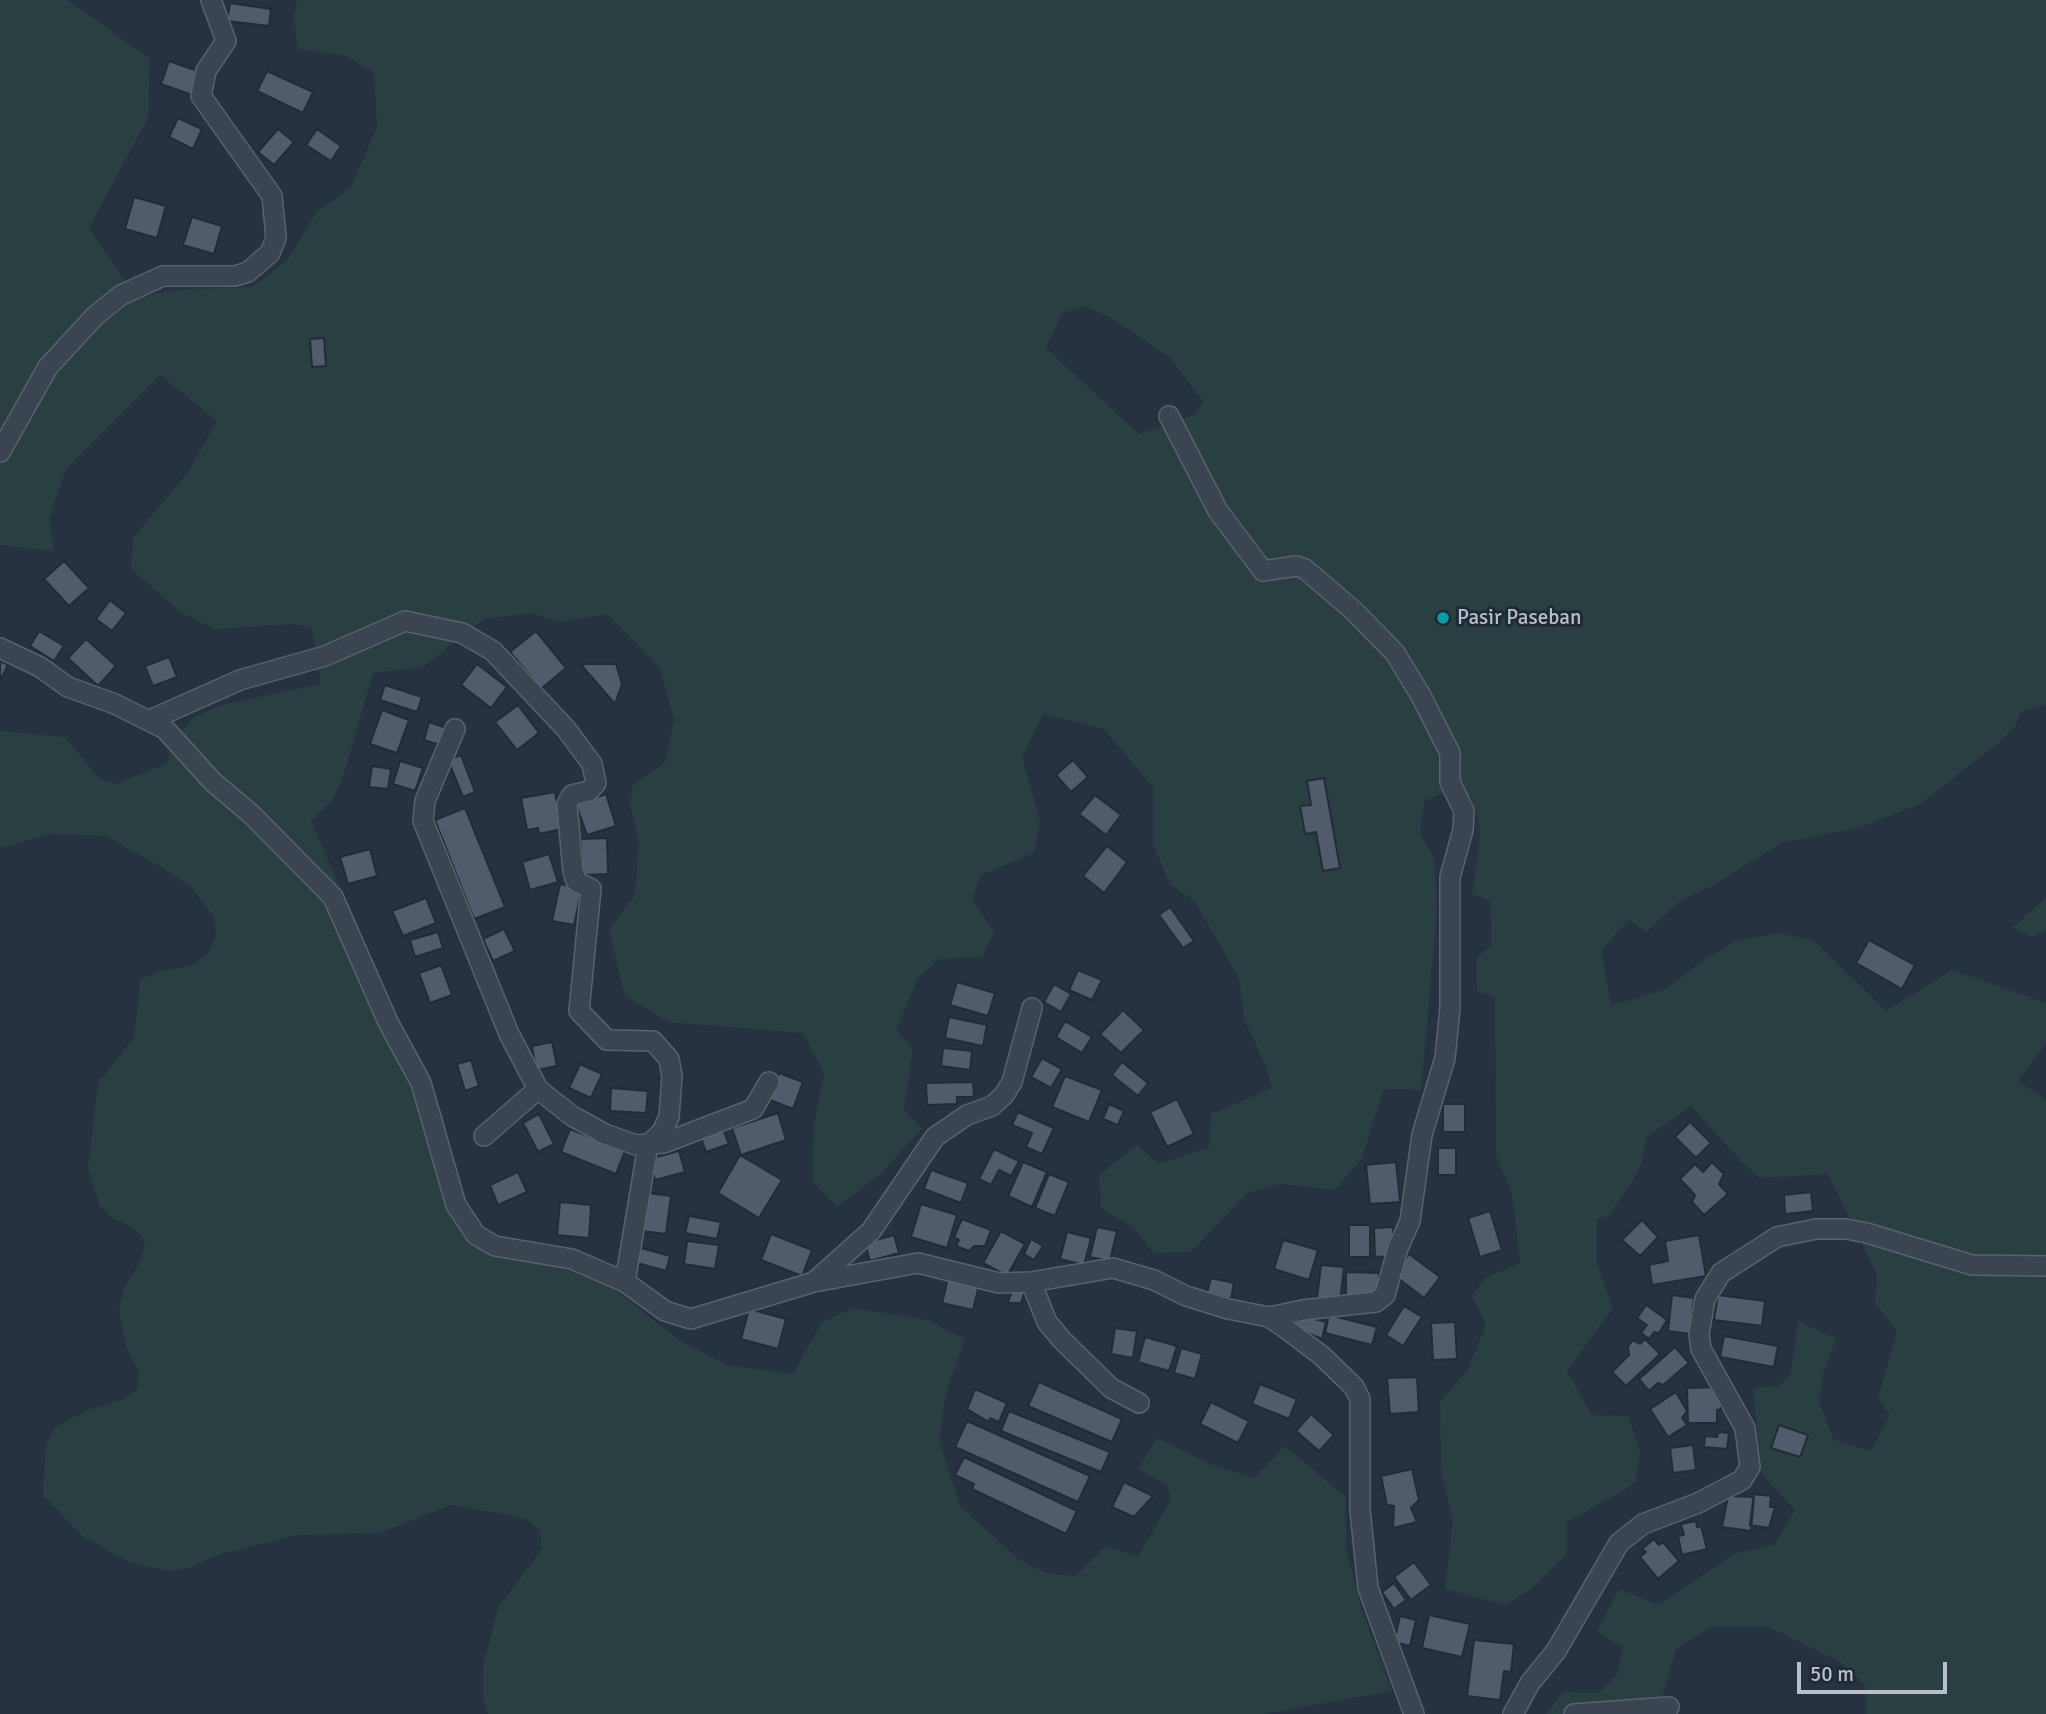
<!DOCTYPE html>
<style>
body{margin:0}
#map{position:relative;width:2046px;height:1714px;overflow:hidden;background:#273241;font-family:Signika,sans-serif}
canvas{display:block}
.scale{position:absolute;left:1797px;top:1662px;width:150px;height:32px;box-sizing:border-box;border:4px solid #b8bfcb;border-top:0;padding-left:9px;font-size:21px;line-height:24px;white-space:nowrap;color:#b8bfcb;-webkit-text-stroke:5px #202936;paint-order:stroke}
</style>
<div id="map">
<canvas width="2046" height="1714"></canvas>
<div class="scale">50 m</div>
</div>
<script>
const context = document.querySelector('canvas').getContext('2d');
context.lineJoin = 'round';
function fillPath(path, color) {
  context.fillStyle = color;
  context.fill(path, 'evenodd');
}
function shape(rows) {
  const path = new Path2D();
  for (const r of rows) {
    path.moveTo(r[0], r[1]);
    for (let i = 2; i < r.length; i += 2) path.lineTo(r[i], r[i + 1]);
  }
  return path;
}
function strokePath(path, color, width, dash) {
  context.strokeStyle = color;
  context.lineWidth = width;
  context.lineCap = dash ? 'butt' : 'round';
  context.setLineDash(dash || []);
  context.stroke(path);
}
function label(font, color, halo, rows, align = 'center') {
  context.font = font + ' Signika,sans-serif';
  context.lineWidth = 6;
  context.setLineDash([]);
  context.textBaseline = 'middle';
  context.strokeStyle = halo;
  context.fillStyle = color;
  for (const [text, x, y, turn = 0] of rows) {
    context.save();
    context.translate(x, y);
    context.rotate((+turn || 0) * Math.PI / 180);
    context.textAlign = isNaN(turn) ? turn : align;
    if (halo) context.strokeText(text, 0, 0);
    context.fillText(text, 0, 0);
    context.restore();
  }
}
fillPath(shape([
 [0,0,68,0,150,59,148,118,89,228,136,297,185,289,253,287,287,260,316,213,351,187,377,127,374,73,347,56,298,49,294,18,297,0,2046,0,2046,705,2022,711,2014,728,2000,742,1920,804,1861,827,1781,843,1714,885,1680,901,1646,932,1629,920,1601,950,1611,1006,1666,989,1705,959,1736,941,1777,933,1813,940,1886,1011,1952,970,2046,1003,2046,1043,2018,1081,2046,1100,2046,1714,1866,1714,1865,1685,1840,1662,1769,1627,1712,1627,1676,1649,1657,1714,1546,1714,1563,1692,1598,1693,1617,1675,1623,1647,1597,1632,1619,1589,1659,1605,1733,1554,1774,1545,1795,1510,1762,1474,1753,1388,1779,1386,1791,1373,1798,1321,1836,1339,1823,1373,1819,1403,1834,1440,1871,1451,1890,1415,1878,1398,1897,1331,1875,1303,1877,1275,1828,1174,1760,1178,1741,1161,1691,1106,1646,1138,1642,1163,1632,1182,1608,1216,1597,1219,1597,1263,1613,1308,1567,1371,1592,1415,1628,1416,1640,1451,1636,1480,1630,1487,1567,1522,1567,1554,1530,1590,1505,1605,1445,1589,1453,1521,1441,1472,1440,1402,1467,1371,1486,1325,1472,1296,1486,1278,1520,1263,1512,1193,1496,1155,1495,997,1477,991,1477,957,1492,946,1490,901,1472,894,1481,831,1471,797,1441,794,1424,801,1420,834,1434,857,1437,909,1421,1090,1384,1089,1362,1158,1335,1190,1279,1184,1247,1193,1191,1252,1154,1253,1133,1227,1101,1208,1099,1175,1137,1145,1158,1164,1209,1147,1211,1114,1272,1088,1266,1066,1244,1019,1239,978,1194,900,1170,885,1153,844,1153,787,1104,729,1043,714,1022,757,1040,821,1034,853,981,875,972,899,994,932,982,957,939,959,918,978,896,1030,913,1049,904,1110,922,1128,880,1175,837,1207,813,1182,814,1125,824,1073,803,1033,669,1022,625,996,609,930,635,895,639,843,630,805,633,784,665,763,674,719,660,668,607,614,559,622,531,613,484,619,423,667,373,673,344,774,332,801,311,821,369,956,443,1115,456,1175,461,1228,480,1250,562,1265,603,1280,675,1337,726,1365,793,1374,822,1322,854,1308,928,1320,965,1339,946,1393,939,1440,960,1506,1018,1559,1046,1573,1075,1576,1106,1546,1138,1557,1171,1499,1166,1484,1138,1469,1157,1438,1209,1464,1254,1478,1285,1446,1346,1497,1346,1549,1361,1608,1392,1691,1263,1714,488,1714,484,1703,483,1666,498,1608,542,1549,540,1531,525,1518,451,1505,380,1533,297,1535,221,1554,186,1569,167,1571,130,1562,83,1537,43,1495,46,1444,55,1427,88,1410,122,1400,137,1390,139,1372,126,1347,119,1309,123,1291,142,1258,145,1240,131,1226,114,1219,100,1206,88,1168,98,1083,134,1038,140,980,158,972,193,965,208,953,216,936,214,917,191,887,158,865,105,836,50,834,0,848,0,731,65,737,99,778,116,784,168,763,169,746,194,717,225,704,321,684,312,628,293,624,215,629,182,613,131,569,133,538,189,471,217,421,160,375,66,469,49,519,54,551,0,545],
 [1083,306,1112,318,1169,357,1204,402,1194,415,1139,434,1046,348,1062,313],
 [2046,898,2046,929,2033,937,2012,928]
]), '#293f42');
const building = shape([
 [230,3,271,9,269,26,227,21,230,3],
 [169,61,203,73,195,96,161,84,169,61],
 [267,71,313,92,303,113,257,91,267,71],
 [178,118,202,129,193,149,169,137,178,118],
 [278,129,294,142,274,165,258,152,278,129],
 [317,129,341,146,331,161,306,145,317,129],
 [134,197,166,206,157,238,125,229,134,197],
 [192,217,222,226,214,254,183,245,192,217],
 [324,338,326,366,312,367,310,339,324,338],
 [64,561,89,588,69,606,44,579,64,561],
 [110,600,126,613,112,631,96,619,110,600],
 [39,631,64,646,54,661,30,646,39,631],
 [536,631,566,668,541,689,510,652,536,631],
 [86,639,116,666,98,686,68,658,86,639],
 [169,657,177,677,153,686,145,666,169,657],
 [0,661,8,665,0,681,0,661],
 [477,664,507,687,491,708,461,685,477,664],
 [585,664,616,664,622,684,615,704,582,666,585,664],
 [385,685,422,697,417,712,380,700,385,685],
 [518,705,539,733,517,750,495,722,518,705],
 [382,710,409,720,397,753,370,744,382,710],
 [429,722,449,729,443,746,424,740,429,722],
 [461,755,475,792,463,797,448,760,461,755],
 [1073,760,1088,777,1071,792,1056,775,1073,760],
 [400,761,423,768,415,791,393,784,400,761],
 [372,766,391,769,388,789,369,787,372,766],
 [1324,778,1340,868,1323,871,1316,832,1305,834,1300,806,1311,805,1307,781,1324,778],
 [555,792,562,829,539,834,538,828,527,830,521,798,555,792],
 [606,794,616,826,587,835,576,804,606,794],
 [1095,795,1121,815,1106,835,1079,814,1095,795],
 [465,808,505,907,474,919,435,820,465,808],
 [607,838,608,874,582,875,581,839,607,838],
 [1107,846,1127,862,1104,893,1083,876,1107,846],
 [370,849,377,876,348,884,340,857,370,849],
 [549,854,558,882,530,890,522,862,549,854],
 [560,884,582,889,574,925,552,921,560,884],
 [426,898,436,923,403,936,392,911,426,898],
 [1170,907,1194,941,1183,948,1159,915,1170,907],
 [504,929,515,951,493,961,483,939,504,929],
 [438,932,443,948,415,957,410,940,438,932],
 [1869,940,1915,965,1902,989,1856,963,1869,940],
 [441,965,452,995,430,1003,419,973,441,965],
 [1078,970,1102,980,1092,1000,1069,990,1078,970],
 [957,982,995,993,988,1016,950,1005,957,982],
 [1054,984,1071,994,1061,1012,1044,1002,1054,984],
 [1123,1010,1144,1030,1121,1053,1100,1034,1123,1010],
 [949,1017,987,1025,983,1046,945,1038,949,1017],
 [1065,1021,1092,1037,1082,1053,1056,1037,1065,1021],
 [552,1042,557,1066,536,1070,532,1046,552,1042],
 [943,1048,972,1051,970,1070,941,1066,943,1048],
 [1042,1058,1062,1069,1051,1088,1031,1077,1042,1058],
 [471,1060,479,1086,465,1091,457,1064,471,1060],
 [1122,1062,1148,1083,1138,1096,1112,1075,1122,1062],
 [580,1064,602,1074,591,1098,569,1088,580,1064],
 [779,1073,803,1082,793,1109,770,1100,779,1073],
 [1065,1076,1102,1090,1089,1122,1052,1107,1065,1076],
 [973,1082,974,1097,957,1097,957,1104,927,1105,926,1083,973,1082],
 [611,1088,648,1091,646,1113,610,1111,611,1088],
 [1177,1099,1194,1134,1167,1147,1150,1112,1177,1099],
 [1109,1104,1124,1111,1118,1125,1103,1119,1109,1104],
 [1443,1104,1465,1104,1465,1132,1443,1132,1443,1104],
 [1018,1112,1054,1128,1042,1154,1026,1147,1032,1133,1012,1125,1018,1112],
 [778,1113,786,1140,741,1155,732,1128,778,1113],
 [539,1114,554,1144,538,1152,523,1123,539,1114],
 [1690,1122,1711,1143,1696,1158,1675,1137,1690,1122],
 [722,1127,729,1144,706,1152,700,1135,722,1127],
 [570,1129,625,1151,616,1174,561,1152,570,1129],
 [1438,1148,1456,1148,1456,1175,1438,1175,1438,1148],
 [994,1149,1019,1161,1011,1176,999,1170,991,1185,979,1179,994,1149],
 [679,1151,685,1172,655,1180,649,1159,679,1151],
 [740,1155,782,1180,759,1218,718,1193,740,1155],
 [1023,1162,1047,1172,1032,1207,1008,1196,1023,1162],
 [1396,1162,1400,1202,1370,1204,1366,1165,1396,1162],
 [1712,1162,1724,1174,1719,1184,1728,1194,1704,1215,1692,1202,1695,1195,1680,1179,1695,1164,1703,1172,1712,1162],
 [931,1170,968,1183,961,1203,924,1189,931,1170],
 [518,1172,527,1192,498,1205,490,1185,518,1172],
 [1049,1174,1069,1182,1055,1216,1035,1208,1049,1174],
 [1811,1192,1813,1211,1785,1214,1784,1195,1811,1192],
 [648,1193,671,1196,666,1234,642,1231,648,1193],
 [560,1202,591,1205,589,1238,557,1235,560,1202],
 [921,1204,957,1215,947,1248,911,1237,921,1204],
 [1490,1211,1502,1250,1480,1257,1468,1218,1490,1211],
 [689,1216,721,1222,717,1239,685,1233,689,1216],
 [962,1219,991,1230,985,1246,974,1246,969,1251,956,1246,959,1240,954,1237,962,1219],
 [1642,1220,1658,1237,1640,1256,1622,1240,1642,1220],
 [1349,1225,1370,1225,1370,1257,1349,1257,1349,1225],
 [1097,1227,1117,1231,1110,1261,1090,1257,1097,1227],
 [1393,1227,1394,1256,1375,1257,1374,1228,1393,1227],
 [1001,1231,1025,1244,1007,1276,983,1263,1001,1231],
 [1067,1232,1091,1238,1084,1265,1060,1259,1067,1232],
 [771,1234,812,1250,802,1276,761,1260,771,1234],
 [894,1235,899,1253,870,1261,865,1243,894,1235],
 [1699,1235,1706,1276,1652,1285,1649,1265,1668,1261,1665,1241,1699,1235],
 [1031,1239,1043,1246,1034,1260,1024,1254,1031,1239],
 [1283,1240,1318,1250,1309,1280,1274,1269,1283,1240],
 [687,1241,719,1245,715,1269,684,1264,687,1241],
 [641,1248,670,1256,666,1271,637,1263,641,1248],
 [1409,1254,1440,1277,1424,1298,1394,1275,1409,1254],
 [1321,1265,1344,1267,1340,1301,1317,1298,1321,1265],
 [1346,1272,1379,1273,1379,1298,1346,1297,1346,1272],
 [949,1274,980,1281,973,1310,942,1303,949,1274],
 [1211,1278,1234,1283,1231,1299,1207,1293,1211,1278],
 [1013,1287,1025,1291,1021,1303,1008,1303,1013,1287],
 [1672,1295,1694,1298,1690,1334,1668,1331,1672,1295],
 [1718,1295,1765,1301,1762,1326,1714,1320,1718,1295],
 [1646,1305,1667,1320,1659,1333,1654,1332,1649,1339,1641,1333,1647,1325,1637,1318,1646,1305],
 [1404,1306,1422,1317,1403,1346,1386,1335,1404,1306],
 [749,1309,786,1319,778,1349,741,1339,749,1309],
 [1296,1314,1326,1322,1322,1339,1293,1327,1296,1314],
 [1329,1315,1377,1327,1372,1345,1325,1333,1329,1315],
 [1455,1322,1457,1359,1433,1360,1431,1323,1455,1322],
 [1115,1328,1137,1331,1133,1358,1111,1354,1115,1328],
 [1724,1336,1778,1346,1774,1367,1720,1357,1724,1336],
 [1145,1337,1177,1346,1169,1371,1138,1362,1145,1337],
 [1645,1339,1660,1354,1626,1386,1612,1372,1629,1355,1628,1346,1633,1340,1640,1344,1645,1339],
 [1675,1347,1689,1363,1663,1385,1658,1383,1649,1391,1639,1379,1675,1347],
 [1181,1348,1202,1354,1195,1379,1174,1373,1181,1348],
 [1417,1377,1419,1412,1390,1414,1387,1378,1417,1377],
 [1039,1382,1122,1419,1112,1442,1028,1406,1039,1382],
 [1260,1384,1297,1399,1289,1419,1252,1404,1260,1384],
 [1721,1387,1721,1409,1717,1410,1717,1423,1688,1423,1687,1388,1721,1387],
 [975,1389,1007,1403,999,1422,990,1418,989,1422,967,1409,975,1389],
 [1676,1392,1687,1411,1682,1418,1687,1425,1668,1437,1650,1409,1676,1392],
 [1211,1402,1249,1421,1238,1443,1200,1424,1211,1402],
 [1009,1411,1110,1452,1101,1472,1001,1431,1009,1411],
 [1311,1414,1334,1435,1319,1451,1296,1431,1311,1414],
 [967,1421,1090,1476,1078,1502,955,1447,967,1421],
 [1779,1425,1808,1435,1800,1457,1771,1448,1779,1425],
 [1719,1432,1729,1433,1727,1449,1704,1447,1705,1436,1717,1437,1719,1432],
 [1693,1445,1696,1470,1673,1473,1670,1448,1693,1445],
 [964,1457,1077,1511,1066,1534,972,1489,974,1484,955,1475,964,1457],
 [1412,1469,1419,1500,1411,1508,1417,1522,1393,1528,1394,1506,1387,1505,1381,1476,1412,1469],
 [1124,1482,1153,1496,1134,1517,1112,1507,1124,1482],
 [1754,1494,1771,1496,1770,1507,1775,1507,1769,1528,1750,1525,1754,1494],
 [1728,1496,1754,1497,1751,1531,1722,1527,1728,1496],
 [1696,1521,1697,1527,1701,1526,1707,1549,1682,1555,1678,1536,1684,1535,1681,1524,1696,1521],
 [1654,1539,1659,1545,1663,1542,1679,1561,1658,1579,1640,1557,1646,1552,1642,1549,1654,1539],
 [1414,1562,1431,1585,1411,1600,1394,1577,1414,1562],
 [1394,1583,1406,1600,1394,1609,1382,1592,1394,1583],
 [1429,1615,1470,1624,1462,1657,1422,1648,1429,1615],
 [1400,1616,1416,1620,1410,1646,1394,1642,1400,1616],
 [1474,1640,1514,1644,1511,1672,1504,1671,1500,1700,1467,1696,1474,1640]
]);
fillPath(building, '#505b6c');
strokePath(building, '#222b38', 2);
const minor = shape([
 [1169,416,1218,511,1263,571,1296,566,1305,569,1354,611,1395,653,1421,696,1450,753,1450,782,1464,811,1463,830,1450,877,1450,1008,1445,1058,1422,1135,1410,1221,1398,1248,1385,1295,1376,1302,1303,1310,1269,1317],
 [0,452,48,367,95,316,121,295,163,276,235,276,248,272,270,253,276,238,272,196,201,96,206,71,226,41,211,0],
 [0,648,40,667,68,687,115,704,165,729,212,781,252,815,333,897,388,1022,421,1083,456,1205,476,1235,495,1246,572,1259,625,1282,665,1311,691,1319,814,1282,918,1263,999,1283,1031,1282,1113,1268,1154,1280,1186,1296,1228,1309,1269,1317,1281,1325,1322,1356,1354,1387,1360,1399,1360,1510,1368,1588,1414,1714],
 [150,720,240,680,325,656,405,621,462,633,493,651,567,730,592,764,596,783,589,791,572,795,567,804,573,871,576,881,591,889,579,1011,607,1040,653,1041,669,1059,672,1076,669,1117,662,1132,648,1145,625,1282],
 [455,729,425,801,423,821,509,1034,538,1089],
 [484,1136,538,1089,572,1116,605,1134,636,1145,664,1143,753,1109,769,1082],
 [815,1281,871,1231,935,1137,967,1115,992,1106,1004,1095,1012,1082,1032,1008],
 [1031,1282,1047,1322,1061,1339,1111,1388,1139,1403],
 [1513,1714,1530,1683,1556,1651,1619,1543,1643,1524,1698,1503,1742,1480,1750,1467,1745,1428,1701,1349,1699,1334,1705,1299,1721,1273,1777,1237,1816,1229,1846,1229,1867,1233,1972,1265,2046,1266],
 [1574,1714,1669,1707]
]);
strokePath(minor, '#59626e', 22);
strokePath(minor, '#3b4451', 19);
for (const [x, y, r, color] of [
 [1443,618,7,"#0f9aa8"]
]) {
  const dot = new Path2D();
  dot.arc(x, y, r, 0, 2 * Math.PI);
  context.fillStyle = color;
  context.fill(dot);
  strokePath(dot, '#202936', 2.5);
}
label('21px', '#b8bfcb', '#202936', [
 ["Pasir Paseban",1457,618]
], 'left');
</script>
